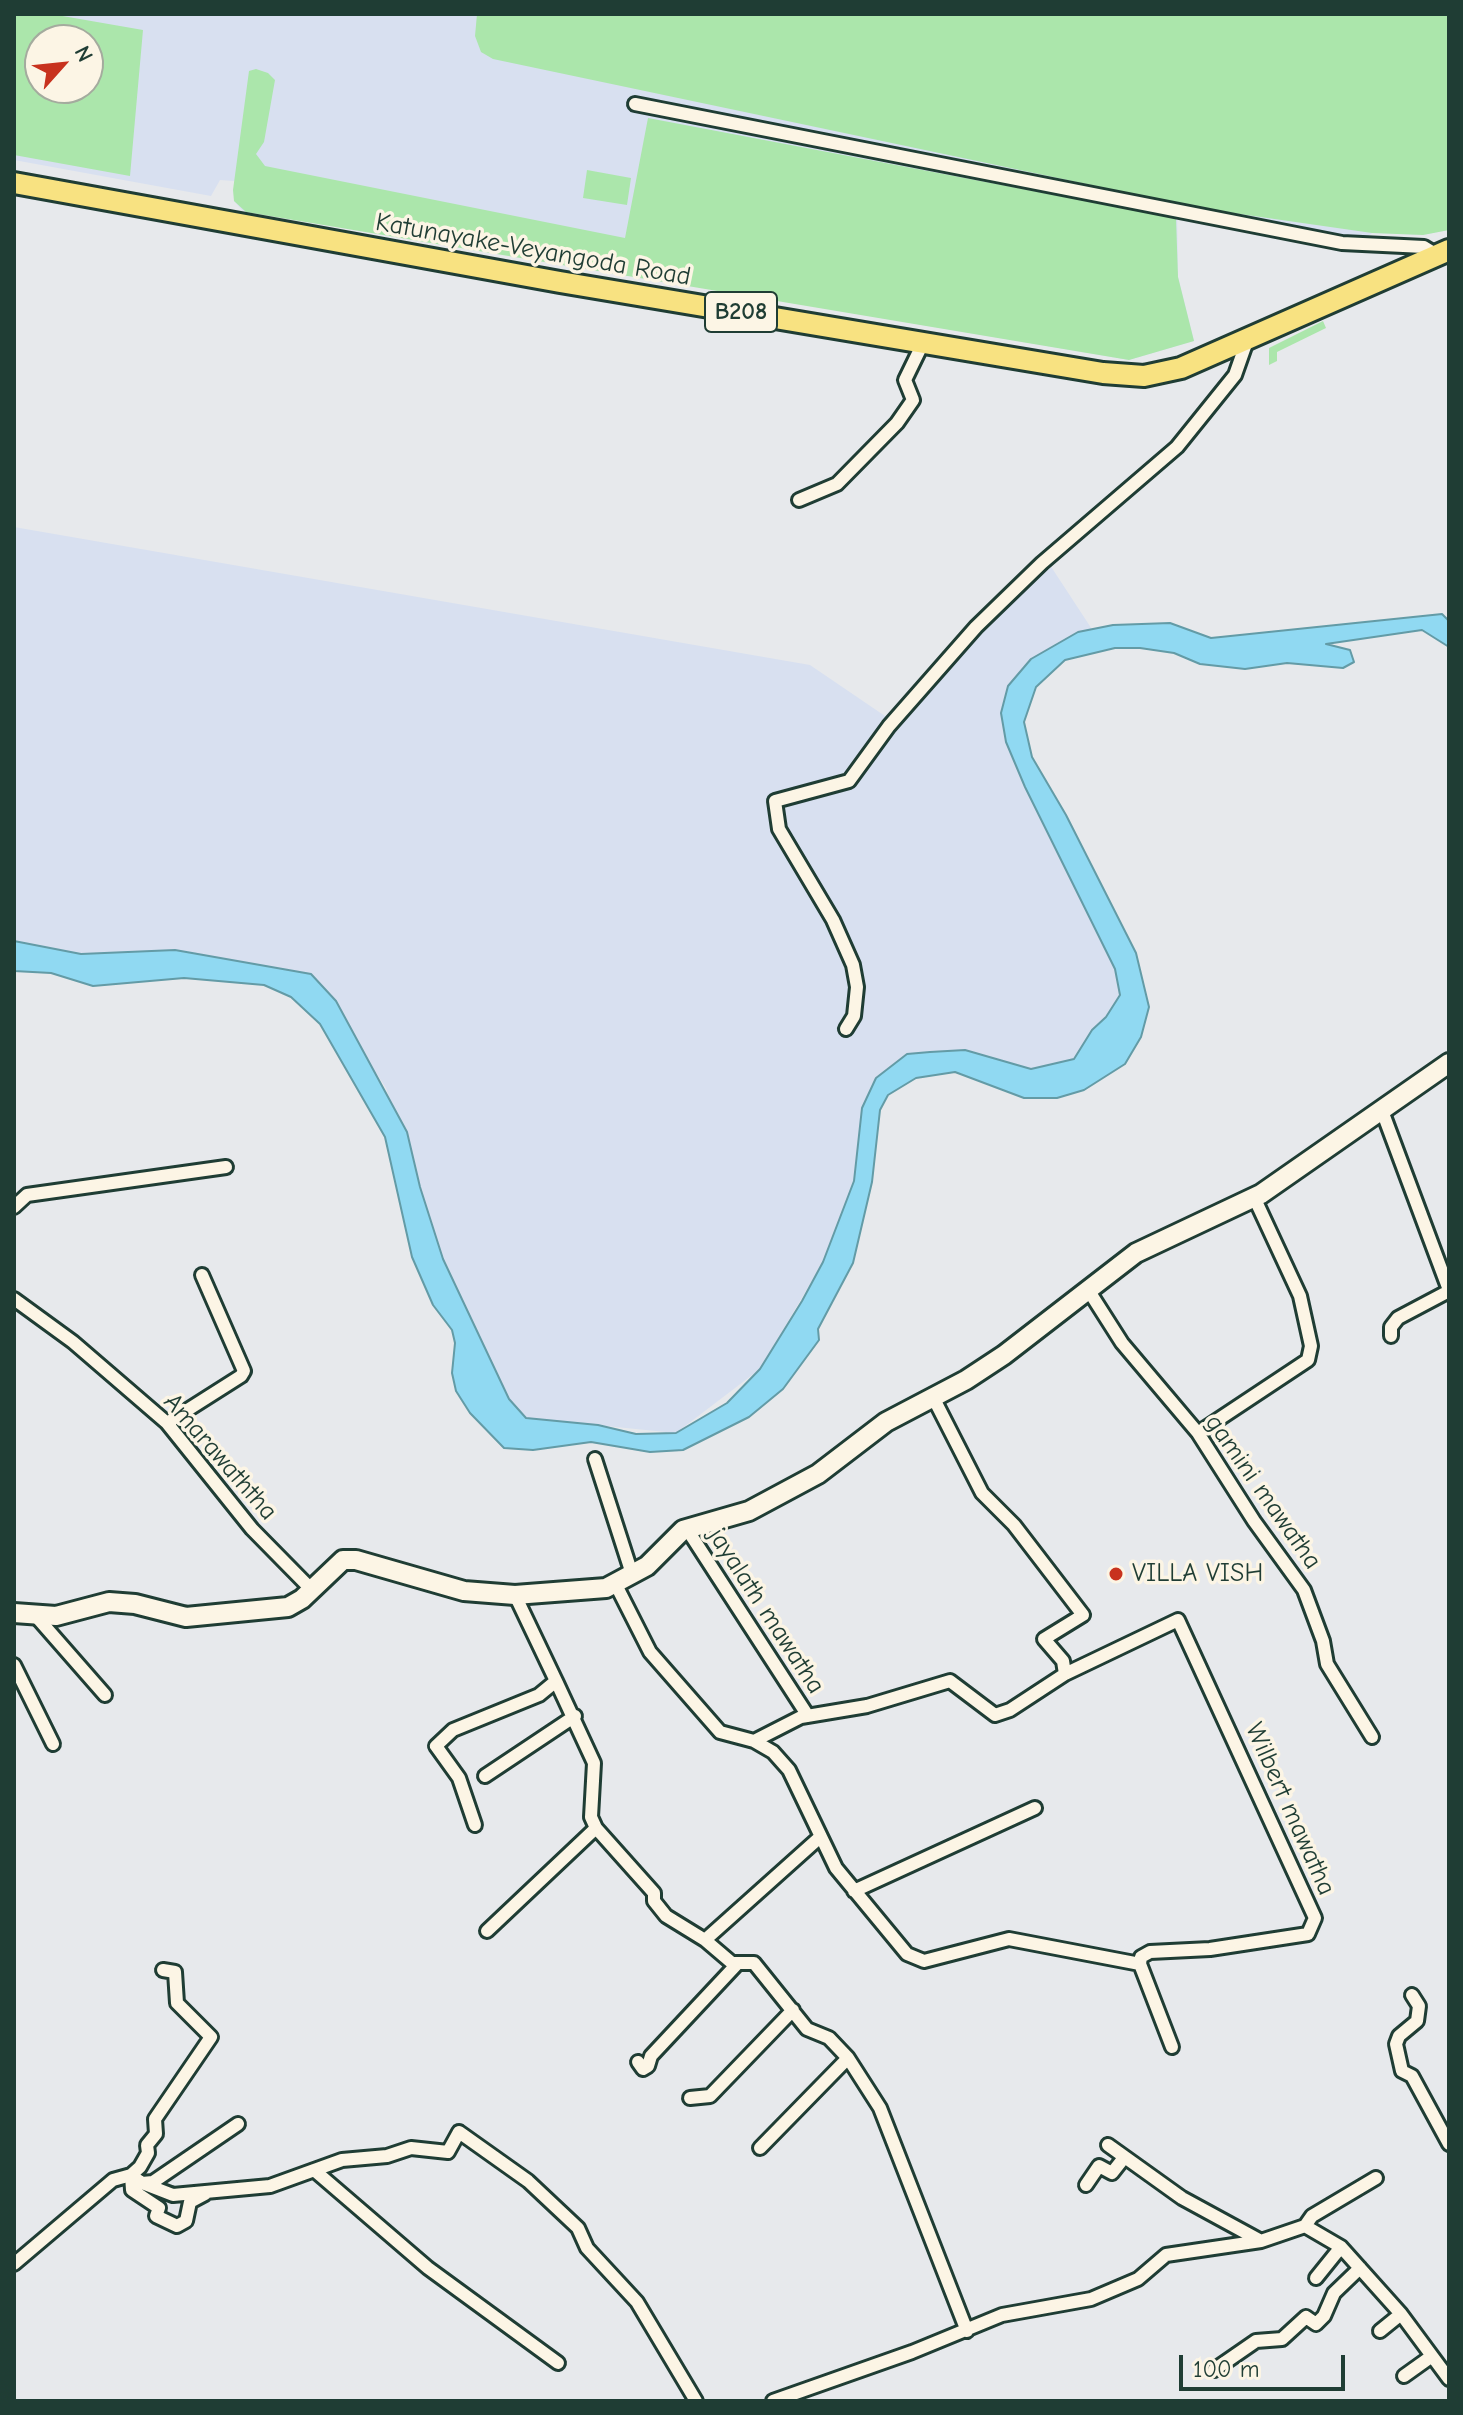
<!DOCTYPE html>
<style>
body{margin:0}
#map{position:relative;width:1463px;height:2415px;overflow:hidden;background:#e7e9ec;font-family:"Comic Neue",sans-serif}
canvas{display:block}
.frame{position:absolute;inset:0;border:16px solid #1f3d34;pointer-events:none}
.north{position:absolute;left:24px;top:24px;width:80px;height:80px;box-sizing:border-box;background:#fcf5e5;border:2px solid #a4ab9e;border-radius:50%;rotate:63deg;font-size:22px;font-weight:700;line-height:32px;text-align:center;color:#1f3d34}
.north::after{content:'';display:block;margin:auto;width:28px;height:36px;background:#c8321e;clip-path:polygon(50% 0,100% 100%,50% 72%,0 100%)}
.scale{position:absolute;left:1179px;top:2355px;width:166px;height:36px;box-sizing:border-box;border:4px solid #1f3d34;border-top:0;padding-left:10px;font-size:24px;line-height:28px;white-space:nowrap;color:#1f3d34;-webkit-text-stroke:6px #fcf5e5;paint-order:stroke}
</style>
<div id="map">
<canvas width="1463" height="2415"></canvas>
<div class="frame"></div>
<div class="north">N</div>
<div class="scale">100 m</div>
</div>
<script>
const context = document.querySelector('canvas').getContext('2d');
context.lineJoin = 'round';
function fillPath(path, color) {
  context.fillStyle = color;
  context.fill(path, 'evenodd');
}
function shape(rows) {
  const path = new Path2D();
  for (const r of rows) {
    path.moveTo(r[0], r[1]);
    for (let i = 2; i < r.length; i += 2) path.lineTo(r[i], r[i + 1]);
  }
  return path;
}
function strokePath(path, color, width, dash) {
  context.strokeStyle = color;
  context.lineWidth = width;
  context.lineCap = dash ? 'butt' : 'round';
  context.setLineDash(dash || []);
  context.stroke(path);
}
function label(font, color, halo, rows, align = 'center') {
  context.font = font + ' "Comic Neue",sans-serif';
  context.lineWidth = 7;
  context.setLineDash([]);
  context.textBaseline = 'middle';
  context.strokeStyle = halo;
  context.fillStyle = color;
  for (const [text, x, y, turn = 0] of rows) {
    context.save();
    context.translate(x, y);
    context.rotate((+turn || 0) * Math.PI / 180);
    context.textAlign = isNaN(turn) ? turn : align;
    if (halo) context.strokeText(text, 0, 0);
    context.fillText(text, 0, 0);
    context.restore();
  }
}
fillPath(shape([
 [14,14,1449,14,1449,230,1423,235,1372,233,1363,241,1177,203,1178,277,1194,341,1129,360,242,210,234,201,234,181,220,180,211,196,14,160],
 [40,40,88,40,88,88,40,88],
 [14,527,810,665,885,716,1048,562,1099,640,1063,648,1001,713,1115,969,1123,1011,1093,1058,1031,1069,930,1052,862,1108,854,1181,823,1262,760,1369,676,1433,526,1418,472,1359,386,1088,311,974,14,955]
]), '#d8e0f0');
fillPath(shape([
 [14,14,51,14,143,30,130,176,14,155],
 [88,40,88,88,40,88,40,40],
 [477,14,1449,14,1449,230,1423,235,1372,233,1205,209,493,59,481,52,475,36],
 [256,69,268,73,275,80,264,142,256,154,265,166,625,238,648,118,1176,218,1178,277,1194,341,1129,360,246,212,234,201,233,190,249,71],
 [587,170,631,178,627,205,583,198],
 [1323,321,1326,328,1277,352,1277,361,1269,365,1269,348]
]), '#abe6ab');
const water = shape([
 [1442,614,1449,621,1449,647,1422,630,1326,644,1350,650,1354,662,1343,668,1287,663,1245,669,1200,664,1174,653,1140,648,1115,648,1065,660,1036,687,1024,722,1032,757,1066,815,1136,953,1149,1007,1141,1037,1125,1064,1084,1090,1057,1098,1024,1098,955,1072,916,1078,888,1095,880,1110,872,1182,853,1263,818,1329,819,1340,783,1389,749,1417,683,1450,650,1452,591,1442,533,1450,504,1448,470,1413,456,1391,452,1373,455,1343,452,1330,433,1305,412,1257,385,1137,320,1024,291,997,264,985,184,978,93,986,51,973,14,971,14,941,81,954,175,950,311,974,336,1001,407,1132,420,1187,443,1259,509,1399,526,1418,598,1425,636,1434,676,1433,727,1403,760,1369,802,1301,823,1262,854,1181,862,1108,876,1078,907,1054,930,1052,965,1050,1031,1069,1074,1059,1092,1030,1106,1017,1120,995,1115,969,1025,787,1006,742,1001,713,1008,686,1031,659,1078,632,1113,625,1170,623,1211,638,1442,614]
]);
fillPath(water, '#90d9f2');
strokePath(water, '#639ba6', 2);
const street = shape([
 [635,104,1342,243,1424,247,1437,255],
 [799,500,837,484,897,423,913,400,905,380,923,343],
 [846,1029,854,1016,857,987,853,965,833,920,779,829,775,801,849,781,889,726,976,627,1042,563,1177,447,1235,375,1248,338],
 [1381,1108,1449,1290],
 [14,1207,27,1195,226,1167],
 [1087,1288,1122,1343,1198,1433,1254,1521,1304,1590,1323,1641,1327,1664,1372,1737],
 [14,1299,73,1342,167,1423,252,1529,312,1590],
 [1391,1336,1391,1327,1398,1318,1449,1291],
 [167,1423,241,1376,244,1371,202,1275],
 [1198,1433,1308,1360,1311,1346,1300,1296,1254,1197],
 [595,1459,632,1574],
 [687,1529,808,1716],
 [615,1583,650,1652,720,1732,754,1741,773,1752,789,1770,836,1868,907,1954,924,1961,1009,1939,1140,1964],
 [35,1615,105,1695],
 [14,1665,53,1744],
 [1065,1674,1178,1620,1315,1918,1308,1934,1210,1949,1150,1952,1141,1957,1140,1964,1172,2047],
 [556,1681,594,1763,591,1817,596,1828,654,1893,654,1901,666,1916,705,1940,732,1963,754,1963,807,2029,829,2038,848,2058,880,2108,967,2331],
 [754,1741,801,1717,867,1706,950,1681,995,1715,1010,1710,1065,1674,1063,1661,1044,1639,1083,1615,1014,1525,982,1493,933,1397],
 [485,1776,575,1716],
 [475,1825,459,1778,436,1746,453,1730,539,1695,556,1681,515,1595],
 [854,1891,1035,1808],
 [487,1931,596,1828],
 [705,1940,819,1838],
 [1412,1995,1419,2006,1417,2021,1399,2036,1396,2044,1402,2071,1412,2076,1449,2144],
 [638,2062,643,2069,648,2066,651,2056,738,1963],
 [690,2098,710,2096,793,2010],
 [1108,2145,1182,2198,1261,2241,1305,2226],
 [760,2148,848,2058],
 [314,2170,428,2268,558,2363],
 [1376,2178,1312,2216,1305,2226,1341,2247,1401,2314,1449,2379],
 [142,2183,173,2195,270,2186,342,2160,387,2156,411,2148,448,2152,459,2132,528,2181,578,2228,587,2248,637,2302,696,2401],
 [1086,2185,1099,2166,1112,2173,1123,2159],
 [205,2194,190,2202,186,2221,177,2226,156,2216,159,2208,132,2190,131,2175,142,2183,153,2182,238,2124],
 [14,2264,113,2180,131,2175,140,2167,148,2153,147,2145,156,2134,155,2119,211,2037,177,2003,175,1972,163,1970],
 [1316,2278,1341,2247],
 [1380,2331,1401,2314],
 [1214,2370,1256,2341,1282,2339,1306,2317,1316,2324,1324,2316,1334,2293,1360,2268],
 [1404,2376,1432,2356],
 [773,2401,912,2352,1002,2315,1091,2299,1138,2279,1166,2255,1261,2241]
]);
const secondary = shape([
 [14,1613,56,1616,109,1602,135,1604,186,1617,288,1607,302,1599,343,1560,356,1560,464,1591,515,1595,606,1588,647,1566,683,1530,749,1511,818,1474,886,1422,966,1380,1004,1355,1136,1253,1261,1194,1449,1063]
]);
const primary = shape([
 [14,183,560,282,1103,373,1144,376,1181,368,1449,250]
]);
strokePath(street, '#1f3d34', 18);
strokePath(secondary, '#1f3d34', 24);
strokePath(primary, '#1f3d34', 26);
strokePath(street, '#fcf5e5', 12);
strokePath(secondary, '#fcf5e5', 18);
strokePath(primary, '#f8e281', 20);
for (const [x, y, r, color] of [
 [1116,1574,8,"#c8321e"]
]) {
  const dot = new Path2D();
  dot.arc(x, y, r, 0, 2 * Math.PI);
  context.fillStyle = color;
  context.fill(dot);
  strokePath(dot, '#fcf5e5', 3);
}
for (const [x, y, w] of [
 [741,312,72]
]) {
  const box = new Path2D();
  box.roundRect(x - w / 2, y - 20, w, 40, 6);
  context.fillStyle = '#fcf5e5';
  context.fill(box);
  strokePath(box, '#1f3d34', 2);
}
label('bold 24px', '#1f3d34', null, [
 ["B208",741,312]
]);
label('26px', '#1f3d34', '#fcf5e5', [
 ["Katunayake-Veyangoda Road",533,250,10],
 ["Amarawaththa",220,1457,49],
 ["gamini mawatha",1263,1492,55],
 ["jayalath mawatha",766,1611,57],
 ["Wilbert mawatha",1290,1809,66]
]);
label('26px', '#1f3d34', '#fcf5e5', [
 ["VILLA VISH",1132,1574]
], 'left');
</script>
